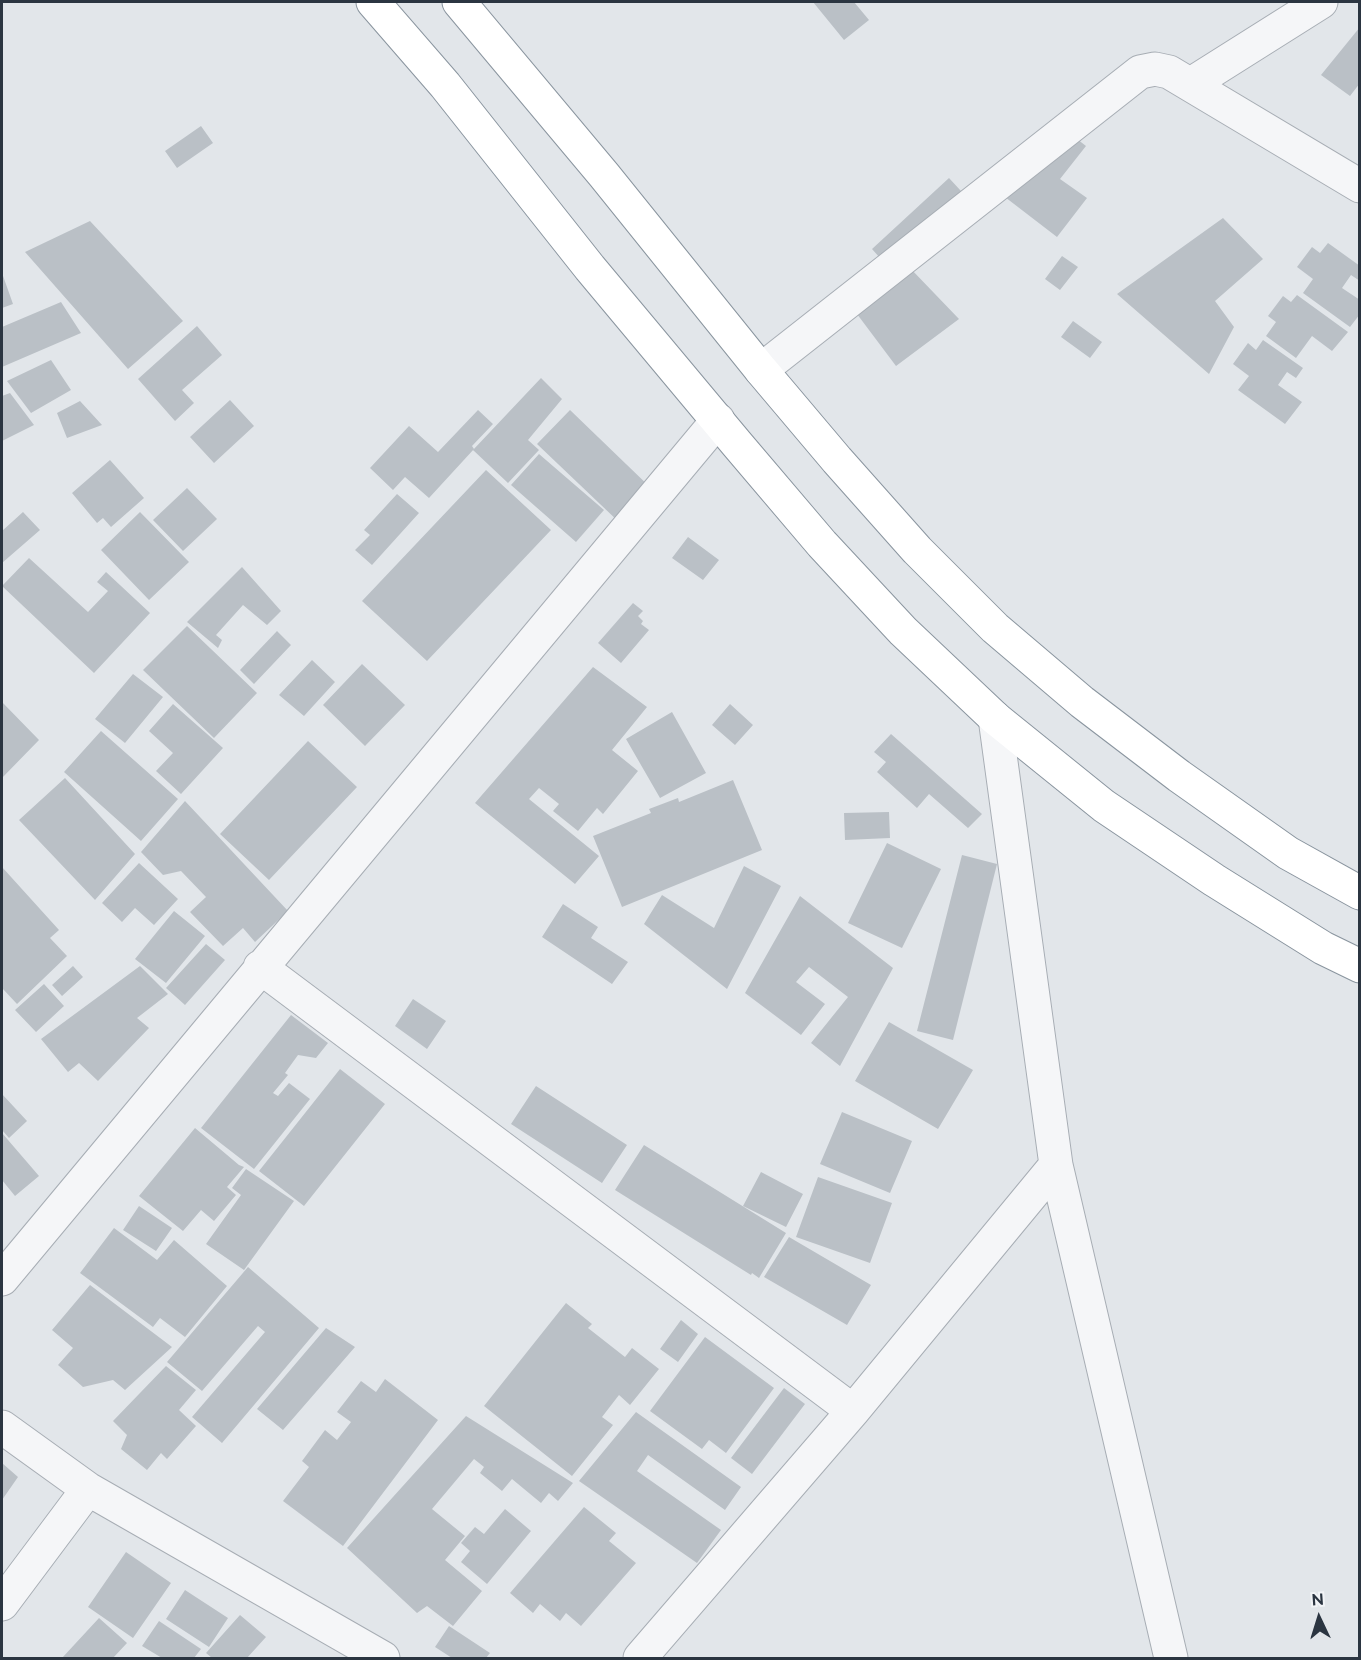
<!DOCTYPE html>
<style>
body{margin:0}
#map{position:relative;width:1361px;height:1660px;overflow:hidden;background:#e2e6ea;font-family:Raleway,sans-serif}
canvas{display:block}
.frame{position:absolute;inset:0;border:3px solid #2b3541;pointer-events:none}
.north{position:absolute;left:1289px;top:1588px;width:60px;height:60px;-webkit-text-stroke:4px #f2f4f7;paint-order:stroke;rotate:356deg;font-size:16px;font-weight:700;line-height:24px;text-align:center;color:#2b3541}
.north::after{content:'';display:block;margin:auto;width:21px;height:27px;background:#2b3541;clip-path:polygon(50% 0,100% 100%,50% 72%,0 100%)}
</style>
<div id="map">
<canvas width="1361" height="1660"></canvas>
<div class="frame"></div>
<div class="north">N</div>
</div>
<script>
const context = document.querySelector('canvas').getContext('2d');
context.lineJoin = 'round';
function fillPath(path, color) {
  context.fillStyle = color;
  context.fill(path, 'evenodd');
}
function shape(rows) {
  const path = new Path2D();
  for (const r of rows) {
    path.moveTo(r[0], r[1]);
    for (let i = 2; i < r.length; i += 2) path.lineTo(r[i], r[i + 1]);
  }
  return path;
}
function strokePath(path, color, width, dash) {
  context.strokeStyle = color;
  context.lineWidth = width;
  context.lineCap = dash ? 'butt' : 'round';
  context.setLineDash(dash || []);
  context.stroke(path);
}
fillPath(shape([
 [813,2,854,2,869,20,844,40],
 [1360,27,1360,83,1350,96,1321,75],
 [1054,121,1086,146,1060,179,1087,198,1057,237,988,184],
 [201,126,213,143,177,168,165,151],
 [949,178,973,204,880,258,872,249],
 [1223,218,1263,259,1215,301,1234,327,1209,374,1117,294],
 [90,221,183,321,128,369,25,252],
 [1328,243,1360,266,1360,281,1351,275,1342,288,1360,300,1360,314,1350,327,1303,293,1313,279,1297,267,1312,247,1320,253],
 [1062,256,1078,267,1060,290,1045,279],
 [910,268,959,319,896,366,854,310],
 [2,273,13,304,2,308],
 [1297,295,1348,332,1332,351,1312,336,1296,358,1266,336,1276,322,1268,316,1283,296,1291,302],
 [61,302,81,333,2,367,2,327],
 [1073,321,1102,342,1090,358,1061,337],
 [197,326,222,355,182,390,194,403,175,421,138,379],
 [1263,340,1303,368,1296,378,1287,372,1278,385,1302,402,1285,424,1238,390,1249,376,1233,364,1248,343,1256,350],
 [51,360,71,390,31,413,7,381],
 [541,378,562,399,528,440,539,450,508,483,473,450],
 [10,393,34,425,2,441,2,396],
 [230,400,254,426,214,463,190,437],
 [80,401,102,425,67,438,57,413],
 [478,410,493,424,472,446,474,449,429,498,405,477,393,490,370,468,409,426,438,452],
 [570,410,654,491,621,524,537,444],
 [539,454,604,510,576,542,511,485],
 [110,460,144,498,111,527,103,518,97,523,72,493],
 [486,470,551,530,427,661,362,601],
 [187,488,217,519,183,551,153,520],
 [397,494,419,513,372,565,355,550,370,535,364,530],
 [23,512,40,530,2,563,2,531],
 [140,512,189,562,149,600,101,550],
 [688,537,719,560,703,580,672,558],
 [29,558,88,612,108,591,97,582,106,572,150,613,94,673,2,586],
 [242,567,281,611,267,625,243,605,216,635,222,640,218,648,187,622],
 [633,603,643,611,638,616,643,621,641,624,649,630,621,663,598,643],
 [187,626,257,693,214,738,143,670],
 [277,631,291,645,254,684,240,670],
 [312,660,335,682,304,716,279,695],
 [362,664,405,705,365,746,323,705],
 [593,667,647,707,612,750,638,771,603,814,597,808,578,831,553,811,559,804,539,788,529,799,599,856,575,884,475,803],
 [133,674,163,697,125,743,95,719],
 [2,702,39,740,2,778],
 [173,704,223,748,181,794,156,771,173,753,149,731],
 [730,704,753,725,735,745,712,725],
 [672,712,706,773,660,798,626,739],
 [101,731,178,799,141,841,64,772],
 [891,734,982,814,968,828,929,794,917,808,877,772,886,762,874,752],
 [308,741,357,787,269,880,220,834],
 [65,778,135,854,95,900,19,820],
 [733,780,762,850,622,907,593,836,651,813,649,809,678,798,679,802],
 [185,801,288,911,255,942,243,928,223,946,190,912,206,897,181,871,163,875,141,852],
 [889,812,890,838,845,840,844,813],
 [887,843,941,869,902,948,848,923],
 [962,855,997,864,953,1040,917,1031],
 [139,863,178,899,154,925,135,908,122,922,102,903],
 [744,866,781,886,727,989,644,924,662,895,714,928],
 [2,867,59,930,50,938,67,956,17,1004,2,988],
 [800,896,893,968,840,1066,811,1043,848,997,809,967,796,982,825,1004,801,1035,745,993],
 [563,904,598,927,591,938,628,962,612,984,542,937],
 [174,911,205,936,166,983,135,959],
 [206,944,225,960,185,1005,166,988],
 [73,966,83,977,62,996,52,985],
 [140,966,168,994,137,1018,149,1028,98,1081,79,1063,68,1072,41,1039],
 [44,984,64,1006,36,1032,15,1010],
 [413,999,446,1021,427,1049,395,1026],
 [291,1015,328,1043,316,1058,298,1055,285,1073,288,1075,273,1093,278,1096,289,1083,310,1099,254,1169,201,1128],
 [889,1022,973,1070,938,1129,855,1081],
 [340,1069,385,1104,304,1206,259,1171],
 [536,1086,627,1145,602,1183,511,1124],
 [2,1094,27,1121,9,1138,2,1130],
 [842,1112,912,1141,890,1193,820,1164],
 [195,1128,239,1165,244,1167,227,1187,236,1195,214,1221,201,1210,183,1231,139,1196],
 [2,1133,39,1176,15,1196,2,1180],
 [644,1145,786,1233,759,1278,752,1273,751,1275,615,1190],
 [246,1169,294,1201,244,1270,206,1244,241,1195,232,1188],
 [761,1172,803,1194,786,1227,743,1206],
 [818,1177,892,1203,870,1263,796,1237],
 [139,1206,172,1228,156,1251,123,1230],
 [114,1228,157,1260,174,1240,227,1286,185,1337,160,1318,153,1327,80,1273],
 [789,1237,871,1285,847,1325,764,1277],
 [248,1267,319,1328,222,1443,192,1417,265,1332,258,1326,202,1391,167,1362],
 [90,1285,172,1347,125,1390,113,1380,83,1387,58,1365,73,1348,52,1330],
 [566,1303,592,1324,588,1328,625,1357,632,1348,659,1369,630,1405,619,1395,602,1417,613,1425,572,1476,484,1406],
 [681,1320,698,1334,678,1362,660,1349],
 [326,1328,355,1347,283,1430,257,1409],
 [705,1337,774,1388,726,1453,709,1440,702,1449,650,1411],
 [166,1366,196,1390,179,1410,196,1426,167,1459,161,1453,147,1470,121,1449,127,1435,113,1421],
 [385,1379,438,1420,343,1546,283,1501,309,1467,302,1461,325,1430,337,1440,351,1422,337,1412,361,1381,376,1392],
 [784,1388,805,1404,752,1474,731,1458],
 [636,1412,741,1487,725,1510,648,1455,637,1471,721,1530,697,1563,579,1481],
 [466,1416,573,1483,558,1501,549,1493,541,1503,512,1479,502,1491,480,1473,484,1467,474,1459,432,1509,465,1536,445,1560,482,1591,453,1626,427,1606,417,1613,347,1548],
 [2,1463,18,1477,2,1500],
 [584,1507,616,1533,609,1541,636,1563,581,1626,566,1613,560,1621,540,1604,533,1613,510,1593],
 [505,1509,531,1531,487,1584,461,1562,470,1551,461,1543,475,1527,484,1534],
 [126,1552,171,1583,133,1638,88,1607],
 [185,1590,228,1618,209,1647,166,1619],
 [240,1615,266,1637,247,1658,212,1658,206,1653],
 [99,1618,127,1643,113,1658,62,1658],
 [159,1621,201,1649,194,1658,162,1658,142,1646],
 [449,1626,490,1653,486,1658,452,1658,435,1647]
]), '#bac0c6');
const minor = shape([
 [1191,84,1321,2],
 [761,370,1140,72,1155,69,1169,72,1360,186],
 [995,718,1056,1165,1171,1658],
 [260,967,853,1411],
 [2,1279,718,420],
 [2,1427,88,1489,383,1658],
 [2,1604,88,1489],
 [640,1658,853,1411,1056,1165]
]);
const highway = shape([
 [373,2,445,85,590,268,737,444,822,544,903,631,995,718,1104,806,1214,880,1323,948,1360,966],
 [459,2,604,175,761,370,837,460,917,550,995,628,1082,702,1179,776,1288,853,1360,893]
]);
strokePath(minor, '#a7adb4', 35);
strokePath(highway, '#8a959f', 35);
strokePath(minor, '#f5f6f8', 33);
strokePath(highway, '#fff', 33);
</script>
